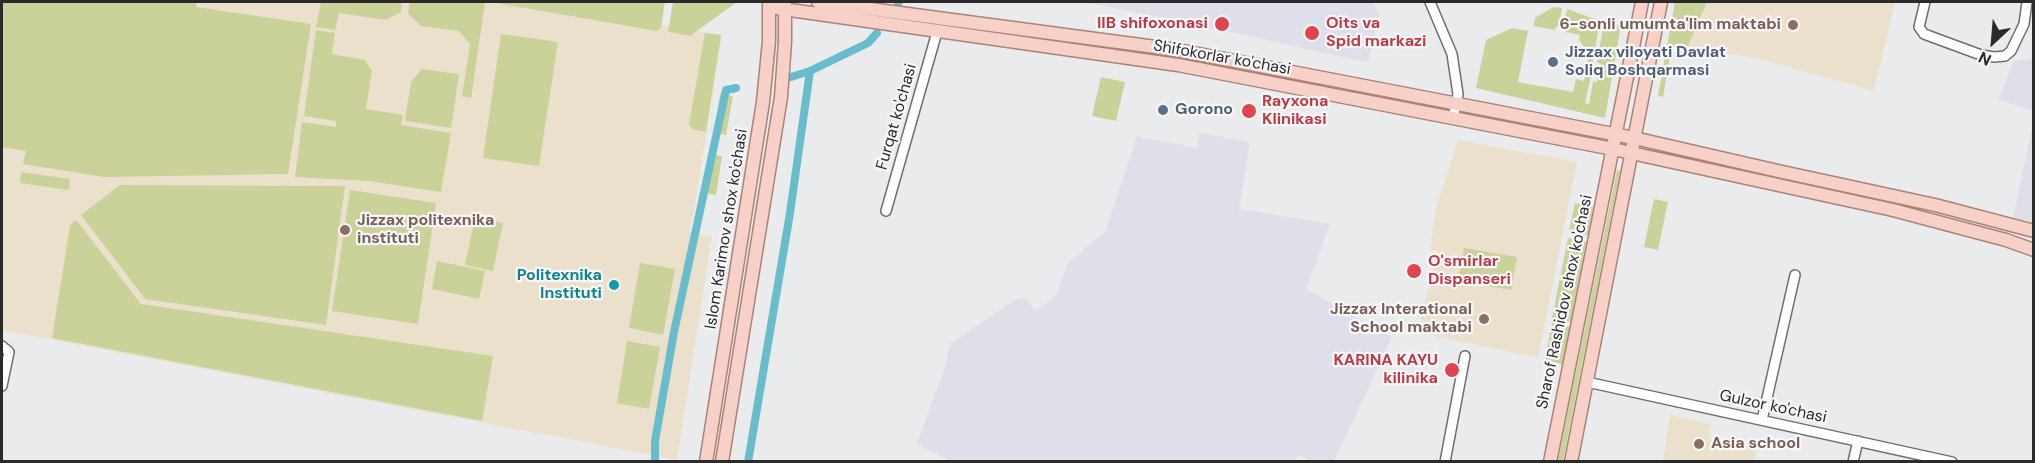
<!DOCTYPE html>
<style>
body{margin:0}
#map{position:relative;width:2035px;height:463px;overflow:hidden;background:#eaebed;font-family:"DM Sans",sans-serif}
canvas{display:block}
.frame{position:absolute;inset:0;border:3px solid #2a2a2a;pointer-events:none}
.north{position:absolute;left:1963px;top:12px;width:60px;height:60px;-webkit-text-stroke:4px #f8f8fa;paint-order:stroke;rotate:206deg;font-size:16px;font-weight:700;line-height:24px;text-align:center;color:#2a2a2a}
.north::after{content:'';display:block;margin:auto;width:21px;height:27px;background:#2a2a2a;clip-path:polygon(50% 0,100% 100%,50% 72%,0 100%)}
</style>
<div id="map">
<canvas width="2035" height="463"></canvas>
<div class="frame"></div>
<div class="north">N</div>
</div>
<script>
const context = document.querySelector('canvas').getContext('2d');
context.lineJoin = 'round';
function fillPath(path, color) {
  context.fillStyle = color;
  context.fill(path, 'evenodd');
}
function shape(rows) {
  const path = new Path2D();
  for (const r of rows) {
    path.moveTo(r[0], r[1]);
    for (let i = 2; i < r.length; i += 2) path.lineTo(r[i], r[i + 1]);
  }
  return path;
}
function strokePath(path, color, width, dash) {
  context.strokeStyle = color;
  context.lineWidth = width;
  context.lineCap = dash ? 'butt' : 'round';
  context.setLineDash(dash || []);
  context.stroke(path);
}
function label(font, color, halo, rows, align = 'center') {
  context.font = font + ' "DM Sans",sans-serif';
  context.lineWidth = 4.5;
  context.setLineDash([]);
  context.textBaseline = 'middle';
  context.strokeStyle = halo;
  context.fillStyle = color;
  for (const [text, x, y, turn = 0] of rows) {
    context.save();
    context.translate(x, y);
    context.rotate((+turn || 0) * Math.PI / 180);
    context.textAlign = isNaN(turn) ? turn : align;
    if (halo) context.strokeText(text, 0, 0);
    context.fillText(text, 0, 0);
    context.restore();
  }
}
fillPath(shape([
 [1085,2,1372,2,1379,12,1368,63,1250,36],
 [2033,59,2033,111,1998,100,2014,61],
 [2033,123,2033,222,2013,219],
 [1200,133,1250,142,1239,209,1330,224,1306,289,1392,337,1334,461,1312,461,1298,455,1294,462,953,462,917,444,945,367,950,344,1015,300,1026,298,1035,311,1056,296,1068,263,1105,232,1137,136,1197,148]
]), '#dedfe8');
fillPath(shape([
 [2,2,484,2,589,13,722,35,694,211,689,232,712,236,677,460,2,330],
 [1707,2,1895,2,1874,91,1756,58,1687,48],
 [1458,140,1577,162,1538,358,1418,332,1437,251,1430,250,1436,207],
 [1670,415,1711,424,1708,438,1756,449,1754,461,1663,461]
]), '#ebe0cb');
fillPath(shape([
 [2,2,196,2,196,7,311,24,288,174,104,177,23,164,26,151,2,147],
 [321,2,402,2,401,12,385,20,339,13,335,30,316,27],
 [410,2,485,2,471,98,462,96,470,44,459,31,421,26,408,13],
 [490,2,665,2,661,27,657,31],
 [673,2,737,2,690,36,668,32],
 [1675,2,1707,2,1687,48,1672,45,1663,97,1658,96],
 [1553,7,1562,8,1559,27,1556,26,1555,30,1534,26,1535,18],
 [1567,9,1600,21,1592,66,1587,65,1588,59,1582,58,1584,47,1579,40,1580,35,1566,32,1566,28,1563,27],
 [1604,22,1621,25,1605,118,1476,88,1486,40,1512,28,1528,31,1518,82,1573,92,1576,79,1584,81,1585,75,1591,76,1585,103,1589,104,1593,81,1597,82,1601,64,1597,62],
 [316,30,335,33,332,54,365,60,372,71,366,109,403,115,401,125,451,133,441,192,369,181,295,177,302,122,336,127,336,121,304,116],
 [705,33,721,35,706,132,692,129,689,125],
 [501,34,558,42,539,166,483,158],
 [422,69,459,74,451,128,405,121,411,82],
 [1101,77,1125,82,1116,121,1092,116],
 [720,94,733,96,726,135,714,133],
 [710,154,722,156,716,195,704,193],
 [1617,170,1620,171,1563,461,1558,461],
 [21,172,70,179,69,190,20,183],
 [120,185,345,186,326,325,145,299,81,215],
 [350,190,436,203,418,324,332,311],
 [1654,199,1668,202,1658,250,1644,247],
 [1575,203,1593,207,1588,235,1569,231],
 [475,217,503,223,493,271,465,265],
 [74,221,77,221,141,304,493,356,482,421,52,338,70,226],
 [1568,238,1586,242,1571,322,1552,318],
 [1464,248,1517,257,1511,290,1458,281],
 [437,261,485,271,479,299,432,289],
 [640,263,675,269,663,335,629,328],
 [1552,323,1570,327,1562,364,1545,360],
 [627,341,660,347,649,409,617,403]
]), '#cad299');
strokePath(shape([
 [898,3,899,2],
 [791,77,810,71,868,43,877,33],
 [655,462,655,441,674,332,726,90,736,88],
 [748,462,790,213,810,71]
]), '#68bccb', 8);
const minor = shape([
 [1430,2,1452,54,1458,94,1453,119],
 [1925,2,1919,27,1924,34,1981,55,1994,57,2005,56,2011,51,2024,24,2027,2],
 [886,211,937,32],
 [2,346,9,352,2,386],
 [1587,382,1952,462],
 [1762,420,1795,275],
 [1445,462,1465,356],
 [1853,462,1858,441]
]);
const major = shape([
 [818,2,1178,50,1634,138,1778,171,1935,205,2034,231],
 [769,7,1178,65,1613,149,1893,210,2006,240,2034,250],
 [706,462,763,102,769,41,769,2],
 [722,462,781,97,785,42,785,3],
 [1550,462,1642,2],
 [1571,462,1661,2]
]);
strokePath(minor, '#6e6e70', 12);
strokePath(major, '#ab8277', 15);
strokePath(minor, '#fff', 9);
strokePath(major, '#f7d0c7', 12);
for (const [x, y, r, color] of [
 [1222,24,8,"#e0444e"],
 [1793,25,6,"#8d6e63"],
 [1312,33,8,"#e0444e"],
 [1553,62,6,"#5c6f8a"],
 [1163,110,6,"#5c6f8a"],
 [1249,111,8,"#e0444e"],
 [345,230,6,"#8d6e63"],
 [1414,271,8,"#e0444e"],
 [614,285,6,"#0f9aa8"],
 [1484,319,6,"#8d6e63"],
 [1452,370,8,"#e0444e"],
 [1699,444,6,"#8d6e63"]
]) {
  const dot = new Path2D();
  dot.arc(x, y, r, 0, 2 * Math.PI);
  context.fillStyle = color;
  context.fill(dot);
  strokePath(dot, '#f8f8fa', 2);
}
label('bold 16px', '#be3a42', '#f8f8fa', [
 ["IIB shifoxonasi",1208,24,"right"],
 ["Oits va",1326,24],
 ["Spid markazi",1326,42],
 ["Rayxona",1262,102],
 ["Klinikasi",1262,120],
 ["O'smirlar",1428,262],
 ["Dispanseri",1428,280],
 ["KARINA KAYU",1438,361,"right"],
 ["kilinika",1438,379,"right"]
], 'left');
label('bold 16px', '#785e54', '#f8f8fa', [
 ["6-sonli umumta'lim maktabi",1781,25],
 ["Jizzax politexnika",357,221,"left"],
 ["instituti",357,239,"left"],
 ["Jizzax Interational",1472,310],
 ["School maktabi",1472,328],
 ["Asia school",1711,444,"left"]
], 'right');
label('bold 16px', '#4e5e75', '#f8f8fa', [
 ["Jizzax viloyati Davlat",1565,53],
 ["Soliq Boshqarmasi",1565,71],
 ["Gorono",1175,110]
], 'left');
label('16px', '#2a2a2a', '#f8f8fa', [
 ["Shifokorlar ko'chasi",1222,58,10],
 ["Furqat ko'chasi",897,117,-74],
 ["Islom Karimov shox ko'chasi",727,229,-81],
 ["Sharof Rashidov shox ko'chasi",1565,302,-78],
 ["Gulzor ko'chasi",1773,407,12]
]);
label('bold 16px', '#0d838f', '#f8f8fa', [
 ["Politexnika",602,276],
 ["Instituti",602,294]
], 'right');
</script>
